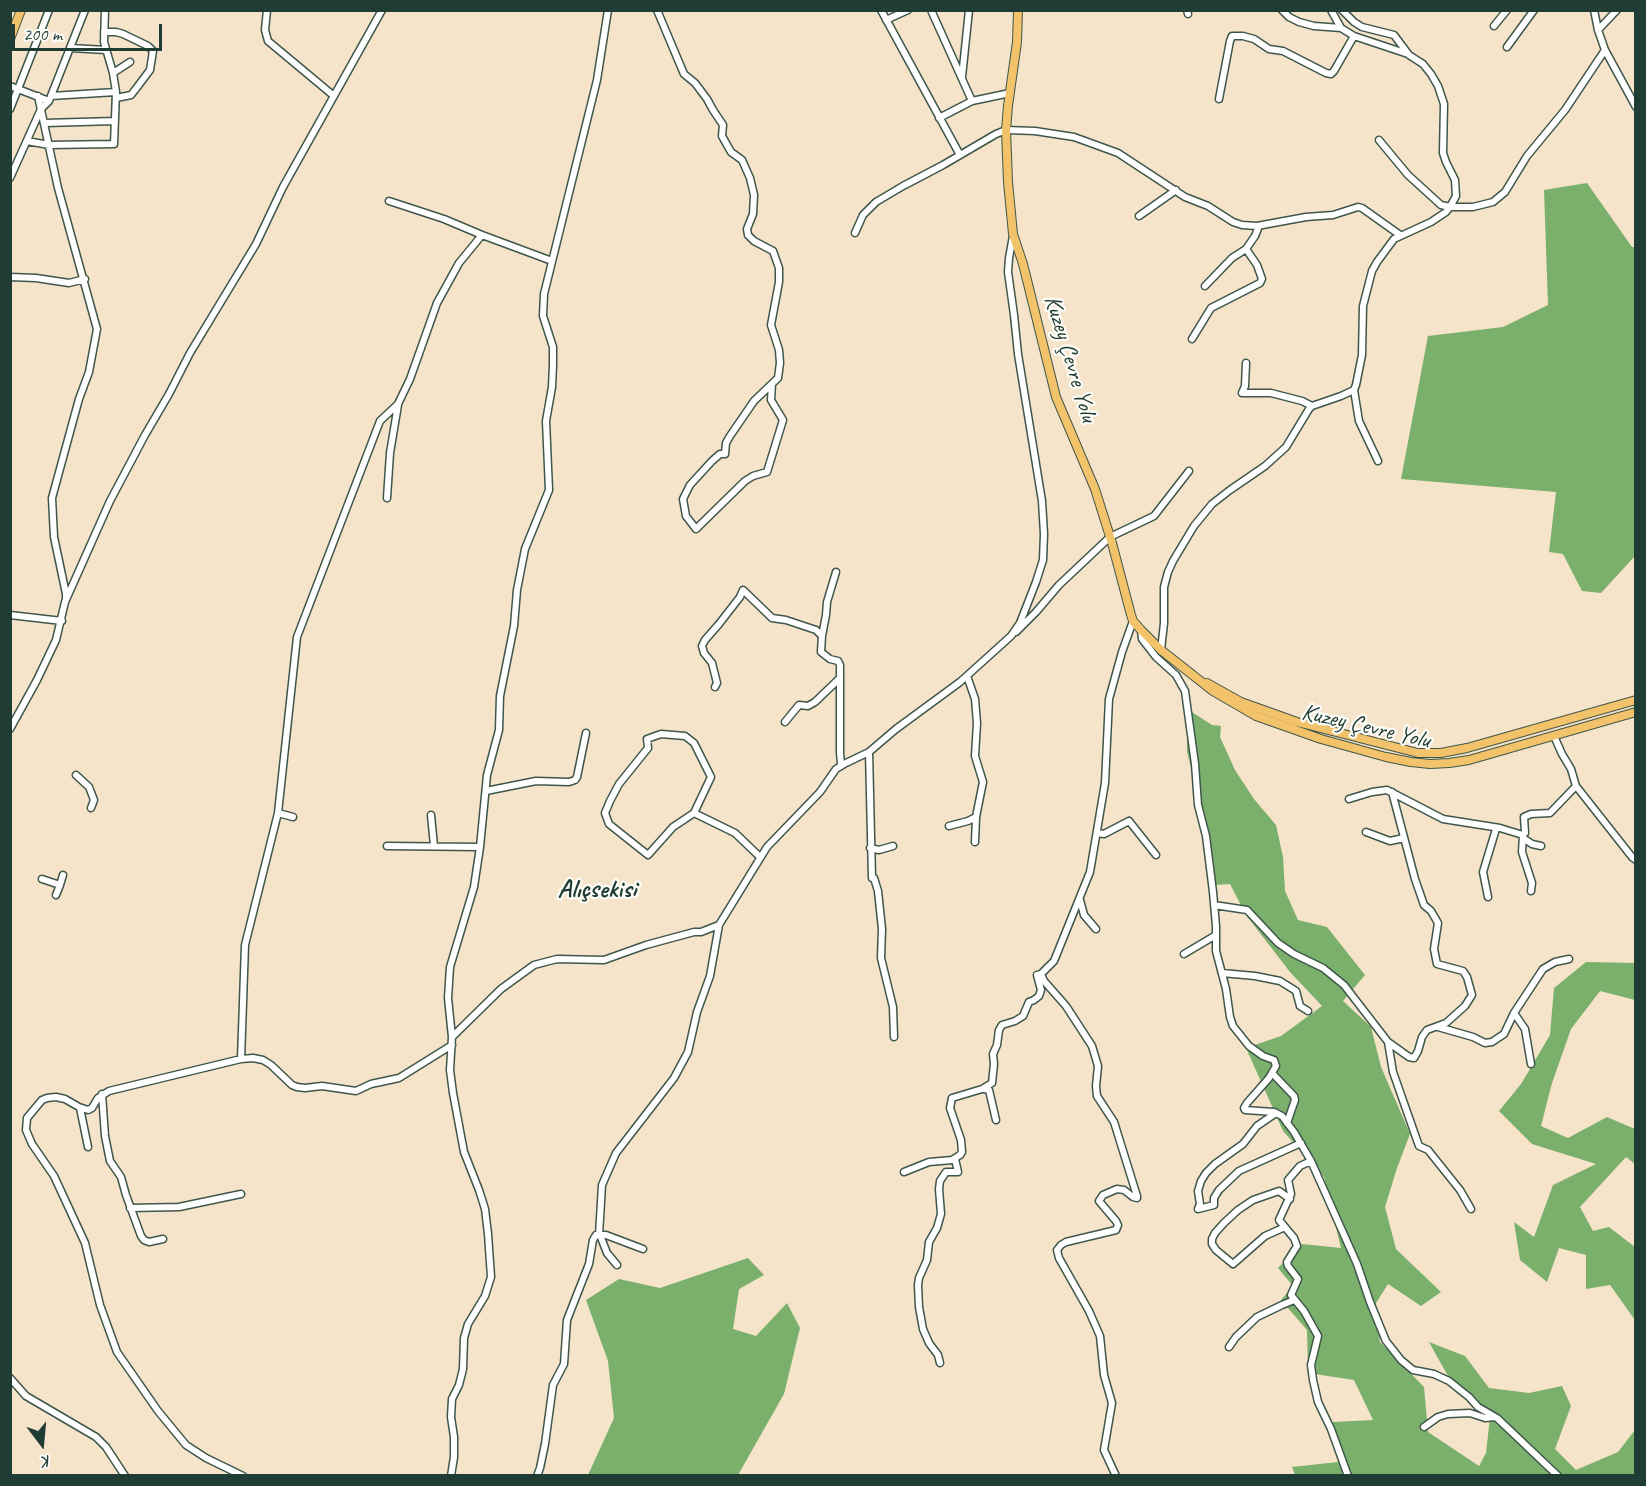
<!DOCTYPE html>
<meta charset="utf-8">
<style>
body{margin:0}
#map{position:relative;width:1646px;height:1486px;overflow:hidden;background:#f5e3ca;font-family:Caveat,sans-serif}
canvas{display:block}
.frame{position:absolute;inset:0;border:12px solid #1f3d34;pointer-events:none}
.north{position:absolute;left:12px;top:1414px;width:60px;height:60px;-webkit-text-stroke:4px #fdfcf7;paint-order:stroke;rotate:164deg;font-size:16px;font-weight:700;line-height:24px;text-align:center;color:#1f3d34}
.north::after{content:'';display:block;margin:auto;width:21px;height:27px;background:#1f3d34;clip-path:polygon(50% 0,100% 100%,50% 72%,0 100%)}
.scale{position:absolute;left:12px;top:24px;width:150px;height:27px;box-sizing:border-box;border:3px solid #1f3d34;border-top:0;padding-left:8px;font-size:18px;line-height:21px;white-space:nowrap;color:#1f3d34;-webkit-text-stroke:4px #fdfcf7;paint-order:stroke}
</style>
<div id="map">
<canvas width="1646" height="1486"></canvas>
<div class="frame"></div>
<div class="north">K</div>
<div class="scale">200 m</div>
</div>
<script>
const context = document.querySelector('canvas').getContext('2d');
context.lineJoin = 'round';
function fillPath(path, color) {
  context.fillStyle = color;
  context.fill(path, 'evenodd');
}
function shape(rows) {
  const path = new Path2D();
  for (const r of rows) {
    path.moveTo(r[0], r[1]);
    for (let i = 2; i < r.length; i += 2) path.lineTo(r[i], r[i + 1]);
  }
  return path;
}
function strokePath(path, color, width, dash) {
  context.strokeStyle = color;
  context.lineWidth = width;
  context.lineCap = dash ? 'butt' : 'round';
  context.setLineDash(dash || []);
  context.stroke(path);
}
function label(font, color, halo, rows, align = 'center') {
  context.font = font + ' Caveat,sans-serif';
  context.lineWidth = 4.5;
  context.setLineDash([]);
  context.textBaseline = 'middle';
  context.strokeStyle = halo;
  context.fillStyle = color;
  for (const [text, x, y, turn = 0] of rows) {
    context.save();
    context.translate(x, y);
    context.rotate((+turn || 0) * Math.PI / 180);
    context.textAlign = isNaN(turn) ? turn : align;
    if (halo) context.strokeText(text, 0, 0);
    context.fillText(text, 0, 0);
    context.restore();
  }
}
fillPath(shape([
 [1587,183,1632,247,1636,247,1635,556,1601,593,1582,591,1563,554,1549,552,1556,492,1401,479,1428,336,1503,327,1548,305,1544,190],
 [1187,704,1192,712,1212,725,1221,726,1220,737,1235,770,1254,799,1276,825,1283,857,1285,891,1298,920,1327,927,1365,975,1343,1001,1371,1027,1381,1067,1410,1134,1397,1168,1385,1207,1396,1249,1441,1292,1421,1306,1388,1284,1376,1303,1380,1342,1424,1387,1428,1432,1479,1466,1486,1453,1490,1417,1458,1394,1429,1342,1465,1356,1489,1388,1529,1393,1562,1386,1571,1406,1555,1449,1576,1470,1618,1452,1635,1430,1635,1475,1295,1475,1292,1467,1338,1462,1333,1422,1373,1420,1354,1380,1308,1373,1307,1330,1281,1300,1293,1286,1278,1268,1302,1244,1341,1248,1324,1177,1283,1131,1246,1048,1281,1036,1322,1006,1290,972,1246,915,1230,884,1214,885,1207,830,1187,752],
 [1586,962,1635,963,1635,1000,1600,991,1571,1029,1552,1083,1541,1126,1568,1138,1607,1117,1635,1129,1635,1164,1626,1157,1580,1207,1593,1231,1609,1227,1635,1247,1635,1320,1610,1285,1586,1289,1586,1255,1559,1248,1547,1282,1520,1260,1514,1222,1534,1237,1553,1185,1596,1164,1532,1144,1499,1111,1521,1084,1550,1035,1554,988],
 [748,1258,764,1275,739,1289,733,1329,756,1336,787,1303,800,1328,784,1394,738,1475,588,1475,614,1418,608,1361,586,1300,619,1279,660,1288]
]), '#7ab06c');
const minor = shape([
 [49,10,18,89,49,101],
 [267,10,265,30,268,41,334,96],
 [657,10,684,74,695,83,707,99,713,110,723,125,722,136,731,152,742,160,750,178,754,195,753,214,747,229,748,235,754,241,773,251,779,268,779,282,771,325,779,350,780,363,778,378,754,401,730,436,726,443,725,454,720,454,712,461,690,485,683,499,686,516,696,529,745,481,753,476,767,472,783,420,771,400,772,384],
 [881,10,960,155],
 [931,10,972,101],
 [1187,10,1188,14],
 [1282,10,1289,17,1299,22,1314,26,1341,28],
 [1331,10,1341,28,1354,36,1408,54],
 [1594,10,1598,30,1605,50,1636,107],
 [886,20,908,10],
 [1494,26,1507,10],
 [1598,30,1617,10],
 [104,32,116,32,123,34,148,46,153,51,150,70,138,86,131,95,116,98],
 [1507,47,1534,10],
 [71,48,106,50],
 [113,73,130,62],
 [962,77,969,10],
 [10,86,18,89,10,109],
 [38,96,58,188,97,329,89,372,79,399,52,498,54,537,66,594,66,599],
 [51,96,116,92],
 [1219,99,1230,41,1232,36,1243,36,1254,39,1269,49,1283,51,1326,73,1331,74,1334,71,1354,36],
 [939,118,972,101,1010,93],
 [45,123,115,121],
 [1379,140,1408,175,1441,205,1450,207,1473,207,1493,202,1505,192,1527,156,1565,110,1605,50],
 [27,141,49,145,114,144,116,92,113,73,104,42,105,10],
 [10,178,41,109,49,101,85,10],
 [389,201,444,219,482,235,552,261],
 [1139,216,1176,190],
 [855,233,863,215,876,202,903,186,943,165,996,134,1006,130,1035,131,1074,137,1118,153,1185,197,1208,206,1233,222,1242,225,1257,226,1306,217,1333,215,1358,207,1362,208,1400,235],
 [10,277,36,278,69,283,85,279],
 [1205,286,1232,258,1246,249],
 [1192,339,1211,308,1260,283,1262,279,1257,265,1246,249,1255,236,1259,226],
 [1246,363,1245,386,1242,393,1271,393,1302,401,1312,406],
 [1354,390,1359,421,1378,461],
 [387,498,390,453,398,405],
 [10,615,62,621],
 [1141,630,1142,639,1156,657,1176,675,1185,691,1195,764,1198,805,1206,836,1213,892,1216,926,1216,951,1226,989,1230,1017,1233,1026,1249,1046,1263,1056,1274,1060,1276,1066,1269,1078,1247,1103,1244,1108,1245,1110,1274,1112,1282,1116,1294,1132,1311,1161,1357,1264,1370,1302,1386,1341,1401,1360,1413,1370,1434,1374,1449,1381,1469,1397,1478,1407,1497,1418,1558,1476],
 [1016,632,1036,612,1059,585,1110,537,1154,516,1189,471],
 [822,636,826,615,827,602,836,572],
 [1161,650,1164,623,1164,587,1168,572,1173,561,1194,526,1212,504,1230,490,1265,466,1286,447,1309,409,1312,406,1341,396,1354,390,1356,385,1362,355,1363,306,1372,271,1377,262,1394,239,1431,222,1446,212,1450,207,1456,196,1455,180,1446,162,1443,153,1444,104,1438,86,1431,74,1423,64,1409,55,1394,35,1362,27,1354,22,1342,10],
 [715,687,717,683,712,663,704,653,702,646,705,640,719,624,740,597,743,590,772,618,786,620,816,630,822,636,821,652,830,659,838,661,840,665,840,752,841,765],
 [785,722,799,705,808,706,815,702,840,678],
 [10,729,37,680,56,640,65,602,110,501,145,435,169,394,190,353,256,244,283,187,382,10],
 [661,734,685,736,694,743,711,777,694,813,673,827,648,855,609,824,605,813,610,801,619,784,648,748,647,739,661,734],
 [1554,736,1562,754,1571,769,1576,786,1632,857,1636,860],
 [869,752,872,878,874,878,878,891,882,929,881,958,893,1007,894,1037],
 [76,775,89,787,94,800,91,808],
 [486,791,536,781,569,782,575,780,577,777,586,733],
 [1349,799,1372,792,1387,790,1443,819,1500,828,1523,835,1525,833,1524,817,1531,814,1550,813,1576,786],
 [278,813,293,817],
 [694,813,735,833,760,857],
 [431,815,434,846],
 [949,826,968,821,976,817,983,782,975,756,977,723,975,699,967,676],
 [1366,832,1390,841,1404,838],
 [1097,833,1104,834,1129,821,1156,855],
 [1523,835,1522,852,1532,883,1531,891],
 [1523,838,1532,844,1541,846],
 [975,842,976,817],
 [387,846,480,847],
 [870,848,879,850,893,846],
 [42,879,60,885,63,875],
 [56,895,60,885],
 [1488,897,1483,872,1496,829],
 [1080,900,1084,915,1096,929],
 [1214,905,1247,910,1278,943,1294,954,1323,968,1344,985,1388,1042,1409,1057,1414,1058,1418,1051,1422,1037,1427,1030,1446,1023,1465,1006,1472,995,1467,977,1463,971,1437,964,1434,949,1438,923,1431,911,1424,905,1415,879,1392,792],
 [1184,954,1216,935],
 [1222,973,1255,976,1280,981,1296,991,1300,1006,1308,1011],
 [1514,1013,1525,1029,1531,1064],
 [1438,1027,1473,1037,1485,1043,1492,1042,1504,1034,1514,1013,1543,969,1555,962,1569,959],
 [452,1037,501,989,534,965,557,959,604,960,646,945,694,932,701,932,719,925,767,847,820,792,836,769,846,763,869,752,896,729,960,682,1011,636,1020,623,1036,582,1043,560,1044,534,1042,501,1018,354,1014,315,1008,272,1009,258,1013,236],
 [1388,1042,1393,1072,1419,1146,1428,1150,1460,1190,1471,1209],
 [241,1059,245,945,278,813,297,637,380,421,398,404,410,379,437,303,459,263,482,235],
 [1272,1073,1294,1096,1295,1100,1287,1123],
 [984,1089,989,1090,996,1120],
 [102,1094,105,1136,110,1161,121,1177,126,1195,141,1236,144,1240,149,1242,163,1239],
 [80,1108,88,1147],
 [1276,1113,1257,1126,1243,1144,1215,1164,1206,1173,1201,1181,1198,1191,1200,1204,1198,1209,1214,1205,1214,1198,1219,1190,1239,1171,1301,1143],
 [1311,1161,1300,1166,1288,1180,1291,1194,1279,1220,1294,1238,1297,1246,1287,1262,1288,1266,1298,1279,1291,1295,1304,1311,1318,1336,1311,1365,1313,1380,1318,1402,1331,1429,1348,1476],
 [904,1172,929,1162,952,1160,960,1155,962,1152,961,1140,950,1108,952,1098,982,1089,992,1083,994,1064,993,1054,997,1045,999,1030,1002,1025,1015,1021,1023,1016,1029,1002,1034,1000,1039,996,1041,990,1037,975,1041,974],
 [130,1208,179,1207,241,1194],
 [1285,1227,1265,1236,1233,1264,1216,1250,1212,1244,1212,1239,1215,1233,1224,1223,1238,1210,1253,1200,1279,1191,1290,1199],
 [600,1235,607,1253,617,1265],
 [643,1249,606,1235,599,1235,602,1185,616,1153,674,1078,688,1052,697,1012,710,976,719,925],
 [1229,1347,1236,1337,1257,1317,1282,1305,1294,1300],
 [940,1363,938,1355,929,1343,923,1329,919,1307,918,1285,919,1278,927,1260,929,1242,937,1228,941,1214,939,1189,940,1181,946,1172,958,1172,955,1159],
 [10,1378,26,1396,96,1437,106,1447,125,1476],
 [1424,1427,1438,1417,1448,1414,1470,1413,1485,1418,1495,1417],
 [243,1476,206,1458,186,1445,158,1411,117,1352,100,1305,85,1243,54,1176,32,1144,26,1130,27,1118,42,1100,47,1098,56,1097,65,1099,79,1107,88,1110,92,1108,98,1098,109,1091,241,1059,253,1058,263,1060,271,1065,292,1085,297,1087,305,1088,322,1086,356,1091,371,1084,399,1078,452,1045],
 [451,1476,454,1457,454,1437,451,1417,452,1399,459,1385,463,1369,464,1338,468,1324,485,1296,491,1277,488,1234,485,1209,479,1190,464,1152,453,1093,450,1070,452,1037,448,998,450,967,474,887,480,847,487,775,499,730,500,696,514,626,517,590,525,549,549,490,546,421,552,387,553,365,553,347,543,316,544,294,597,80,608,10],
 [537,1476,540,1468,545,1444,553,1385,564,1364,567,1320,589,1264,593,1240,596,1235,599,1235],
 [1116,1476,1104,1450,1112,1403,1104,1375,1100,1336,1089,1311,1059,1258,1057,1250,1061,1245,1066,1242,1116,1230,1118,1225,1116,1221,1099,1201,1103,1195,1117,1189,1124,1190,1133,1197,1137,1198,1137,1196,1114,1122,1097,1096,1096,1086,1098,1066,1092,1046,1066,1006,1044,981,1041,974,1054,961,1090,872,1105,783,1109,699,1122,652,1133,621]
]);
const major = shape([
 [1018,10,1017,42,1008,106,1006,130,1008,182,1013,234,1023,264,1056,397,1095,489,1112,543,1131,615,1133,621,1141,630,1161,650,1213,691,1256,716,1321,739,1386,757,1411,762,1430,764,1449,763,1469,760,1636,712],
 [10,39,21,10],
 [1207,683,1241,702,1297,722,1418,753,1441,753,1467,748,1636,700]
]);
strokePath(minor, '#3f564a', 9);
strokePath(major, '#3f564a', 10);
strokePath(minor, '#fff', 6);
strokePath(major, '#f2c36a', 8);
label('24px', '#1f3d34', '#fdfcf7', [
 ["Kuzey Çevre Yolu",1070,359,73],
 ["Kuzey Çevre Yolu",1366,727,13]
]);
label('bold 26px', '#1f3d34', '#fdfcf7', [
 ["Alıçsekisi",597,890]
]);
</script>
